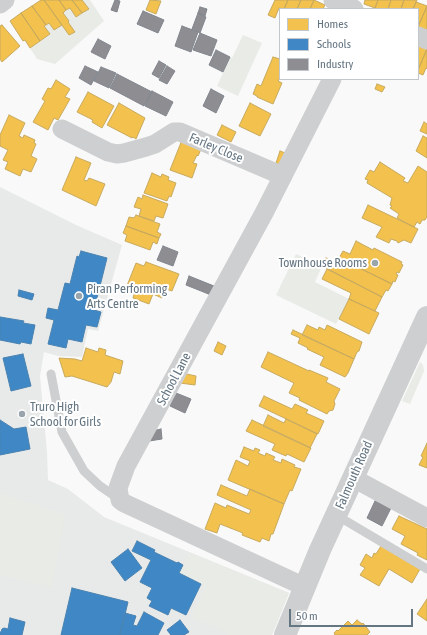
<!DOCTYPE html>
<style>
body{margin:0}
#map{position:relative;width:427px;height:635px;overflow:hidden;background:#f9f9f9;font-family:"Asap Condensed",sans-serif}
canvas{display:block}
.legend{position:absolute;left:279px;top:8px;width:140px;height:72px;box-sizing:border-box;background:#fff;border:1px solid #c1c8cd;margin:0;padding:5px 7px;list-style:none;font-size:12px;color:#657683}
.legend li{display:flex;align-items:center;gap:8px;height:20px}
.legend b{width:20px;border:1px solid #c1c8cd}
.scale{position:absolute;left:289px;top:609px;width:124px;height:18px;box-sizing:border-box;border:2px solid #657683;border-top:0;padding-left:5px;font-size:12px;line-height:14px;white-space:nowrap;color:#657683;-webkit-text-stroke:3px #fff;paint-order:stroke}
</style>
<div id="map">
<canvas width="427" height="635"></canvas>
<ul class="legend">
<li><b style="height:11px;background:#f2c14e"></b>Homes</li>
<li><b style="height:11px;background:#3f88c5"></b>Schools</li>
<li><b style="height:11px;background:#8d8d92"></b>Industry</li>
</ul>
<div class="scale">50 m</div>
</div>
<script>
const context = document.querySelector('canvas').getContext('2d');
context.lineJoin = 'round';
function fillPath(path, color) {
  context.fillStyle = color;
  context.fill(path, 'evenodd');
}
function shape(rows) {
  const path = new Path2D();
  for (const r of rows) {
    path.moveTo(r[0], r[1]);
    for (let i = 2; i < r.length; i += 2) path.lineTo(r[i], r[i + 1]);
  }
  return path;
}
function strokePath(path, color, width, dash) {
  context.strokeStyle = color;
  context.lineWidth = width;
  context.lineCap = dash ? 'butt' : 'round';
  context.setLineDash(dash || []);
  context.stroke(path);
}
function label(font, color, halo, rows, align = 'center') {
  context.font = font + ' "Asap Condensed",sans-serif';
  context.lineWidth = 4;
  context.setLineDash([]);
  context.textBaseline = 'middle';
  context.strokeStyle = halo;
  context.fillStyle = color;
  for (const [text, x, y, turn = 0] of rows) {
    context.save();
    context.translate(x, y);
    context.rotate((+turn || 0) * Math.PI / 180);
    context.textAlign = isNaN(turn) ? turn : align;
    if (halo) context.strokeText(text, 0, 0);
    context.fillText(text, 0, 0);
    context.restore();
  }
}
fillPath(shape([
 [0,187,76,225,122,245,98,331,88,329,82,357,58,356,44,352,40,376,47,452,48,480,68,489,104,517,289,593,272,635,0,635]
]), '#e8e9e9');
fillPath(shape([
 [82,0,90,0,104,21,55,64,37,59,30,48,50,35,44,26,49,23,54,30,62,25,69,35,74,32,68,22,69,21,63,13,70,8,76,17,88,9],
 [243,35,262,43,238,96,217,86,230,58,232,58],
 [296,254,322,266,315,282,349,299,336,324,276,295],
 [420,362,423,365,424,371,410,404,402,401],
 [0,493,59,512,65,515,52,587,0,575],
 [189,552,289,593,272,635,227,635,227,633,190,617,205,587,179,573]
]), '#e8ebe6');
const homes = shape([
 [41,0,44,0,62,25,54,30,49,23,46,25,32,6,41,0],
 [44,0,59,0,66,10,63,13,69,21,68,22,75,32,69,35,44,0],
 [59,0,72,0,82,13,76,17,70,8,66,10,59,0],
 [72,0,82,0,89,9,82,13,72,0],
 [150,0,161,1,156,14,146,10,150,0],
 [275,0,288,0,284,9,279,8,275,18,268,15,275,0],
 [288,0,301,0,297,9,284,9,288,0],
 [301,0,314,0,310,9,297,9,301,0],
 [314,0,325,5,323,9,310,9,314,0],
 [365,0,378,0,375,8,364,4,365,0],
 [378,0,391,0,388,9,376,9,375,8,378,0],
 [391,0,404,0,401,9,388,9,391,0],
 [404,0,417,0,413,9,401,9,404,0],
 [416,2,427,6,418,27,418,9,413,9,416,2],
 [32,6,46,25,44,26,50,34,40,41,21,13,32,6],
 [427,6,427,30,418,27,427,6],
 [21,13,40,41,30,48,25,40,23,41,10,21,21,13],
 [2,25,20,46,2,62,0,59,0,26,2,25],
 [418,45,427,49,418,70,418,45],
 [427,49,427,69,426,68,423,75,418,73,418,70,427,49],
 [273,57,280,59,280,78,278,81,282,83,273,104,257,97,257,96,253,94,257,84,261,86,273,57],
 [56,80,70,89,65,97,70,99,58,120,54,118,48,130,33,122,45,101,42,99,48,88,51,89,56,80],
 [377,84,385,87,382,92,375,89,377,84],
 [88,92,114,106,102,128,92,122,93,120,77,112,88,92],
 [119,103,145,118,136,139,133,137,132,138,107,125,119,103],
 [250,103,271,114,260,136,239,126,250,103],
 [9,115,25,123,19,136,23,138,24,135,35,140,34,143,36,144,31,156,37,159,31,172,23,169,20,176,5,169,8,162,3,160,8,150,0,146,0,135,9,115],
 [424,122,427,124,427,134,420,131,424,122],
 [222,125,236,132,231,142,217,135,222,125],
 [423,136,427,138,427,158,416,151,423,136],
 [182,140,202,147,198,156,197,155,193,163,197,164,192,178,170,170,182,140],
 [280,151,288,154,283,166,276,163,280,151],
 [76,157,91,163,84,180,87,181,89,178,105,184,96,206,62,190,76,157],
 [380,162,405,178,403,181,408,183,418,166,427,172,427,217,425,220,422,220,420,224,417,222,414,227,397,218,399,214,390,208,392,206,390,205,392,198,367,183,368,180,365,179,370,170,374,172,380,162],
 [152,173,161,177,162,174,169,177,168,180,176,183,171,197,169,196,167,201,144,193,152,173],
 [143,195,168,204,163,218,156,216,154,221,139,216,141,209,134,207,138,197,142,199,143,195],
 [368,205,418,229,411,243,404,240,398,243,397,241,391,239,389,243,376,237,382,227,362,218,368,205],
 [136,215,160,224,157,232,161,234,159,238,126,226,129,217,134,218,136,215],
 [126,226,159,238,157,244,153,242,150,250,125,241,127,235,123,233,126,226],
 [356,241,373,250,374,248,402,262,401,264,403,265,399,273,397,272,396,274,398,275,395,282,393,281,392,284,339,258,343,251,350,254,356,241],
 [326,258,344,267,347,262,392,284,388,291,386,290,382,297,322,266,326,258],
 [146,262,179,274,172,291,166,289,162,298,153,294,149,304,133,298,135,291,126,288,136,263,144,266,146,262],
 [327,269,382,297,375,311,349,299,351,293,322,279,327,269],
 [349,299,379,313,369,334,339,319,349,299],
 [307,325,318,330,319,327,325,330,327,325,362,342,359,351,357,352,354,359,302,335,307,325],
 [293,330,354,359,348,373,345,377,320,365,324,357,307,349,308,348,298,343,300,338,291,334,293,330],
 [218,342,226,346,222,355,214,351,218,342],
 [86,348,98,352,99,348,106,350,105,355,123,361,120,374,114,372,111,382,107,387,72,376,65,377,59,358,75,359,82,361,86,348],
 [268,352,309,371,309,370,328,378,326,382,340,389,334,401,335,404,333,410,329,411,327,414,299,400,300,398,289,393,294,383,261,367,268,352],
 [182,373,196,376,195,385,180,383,182,373],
 [264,396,292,409,295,404,308,410,306,413,324,421,318,434,259,406,264,396],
 [268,415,284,423,286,419,317,434,310,448,263,426,268,415],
 [252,420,311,448,304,462,287,454,286,456,272,450,275,444,246,431,252,420],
 [427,443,427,468,419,465,423,457,421,456,427,443],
 [244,447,254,451,255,448,260,450,258,453,265,456,266,453,275,457,273,460,281,463,282,459,295,465,294,467,301,469,292,491,290,490,284,504,228,480,236,460,248,466,250,461,240,457,244,447],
 [221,485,247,496,250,489,284,504,273,534,271,534,269,541,262,538,260,542,242,535,243,533,220,524,217,533,205,529,215,503,226,508,227,505,249,514,251,510,217,495,221,485],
 [399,516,427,529,427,560,417,555,418,553,401,544,405,536,392,529,399,516],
 [381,546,420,569,412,583,389,569,379,586,360,575,365,568,360,565,366,554,372,558,374,553,376,554,381,546],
 [427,599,427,621,417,614,427,599],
 [357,620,362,624,363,623,370,632,367,635,335,635,334,633,337,630,338,631,348,621,352,625,357,620]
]);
fillPath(homes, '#f2c14e');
strokePath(homes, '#c8aa5e', 1);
const schools = shape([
 [81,251,107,258,94,310,101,312,97,327,86,325,82,342,68,339,66,348,48,344,54,320,46,318,48,308,58,310,65,283,70,284,77,256,79,257,81,251],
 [19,290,34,294,32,300,18,296,19,290],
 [0,317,24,321,23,323,35,325,31,344,21,342,20,344,0,340,0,317],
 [23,354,31,386,11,391,3,358,23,354],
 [0,420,14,429,26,427,30,449,0,455,0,420],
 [137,541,155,550,154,552,177,563,178,562,183,565,179,573,201,584,186,615,171,608,168,615,149,606,152,601,147,598,152,588,140,582,151,560,132,551,137,541],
 [128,549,142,568,125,581,111,562,128,549],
 [72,588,128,602,120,635,61,635,72,588],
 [144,612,164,623,158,635,120,635,125,613,136,616,133,625,137,626,144,612],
 [10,618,25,622,22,635,0,635,0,632,1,632,2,629,4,628,8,629,10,618],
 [180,620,189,632,184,635,171,635,167,630,180,620]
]);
fillPath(schools, '#3f88c5');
strokePath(schools, '#4a83b1', 1);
const industry = shape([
 [115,0,120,1,117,12,111,10,115,0],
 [200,7,207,9,205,16,198,13,200,7],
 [143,11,164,20,158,33,137,24,143,11],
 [198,13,206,17,200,33,192,29,198,13],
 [182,26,198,32,191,52,175,46,182,26],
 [200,33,217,40,211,56,193,50,200,33],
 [98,39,111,46,105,59,91,52,98,39],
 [216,50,230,57,223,72,209,65,216,50],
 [159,61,166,65,159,78,152,74,159,61],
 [85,66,98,72,91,85,79,78,85,66],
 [167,66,175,71,167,84,159,80,167,66],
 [101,67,116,73,109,88,94,81,101,67],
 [117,74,152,92,144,106,110,88,117,74],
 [211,89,224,96,216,113,203,106,211,89],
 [152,91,173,102,166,116,145,106,152,91],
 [163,246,178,252,173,266,157,260,163,246],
 [189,276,214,286,211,295,186,285,189,276],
 [176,393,191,399,185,413,170,406,176,393],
 [161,429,162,439,149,441,148,432,161,429],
 [375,501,391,508,382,526,367,518,375,501]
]);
fillPath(industry, '#8d8d92');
strokePath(industry, '#81868e', 1);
strokePath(shape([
 [51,374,62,432,84,471,100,486,119,499],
 [336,515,427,569]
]), '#cecfd0', 9);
strokePath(shape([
 [333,0,354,9],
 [0,4,5,0],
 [418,36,427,40],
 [62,129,108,152,117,154,124,153,146,147,155,144,174,132,180,132,283,176],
 [353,478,427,518],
 [305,587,124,503,120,500,118,488,126,466,264,213,332,79]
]), '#cecfd0', 19);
strokePath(shape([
 [285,635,320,550,427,317]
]), '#cecfd0', 22);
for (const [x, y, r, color] of [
 [375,263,4,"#99a4ac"],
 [79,296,4,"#99a4ac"],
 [22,414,4,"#99a4ac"]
]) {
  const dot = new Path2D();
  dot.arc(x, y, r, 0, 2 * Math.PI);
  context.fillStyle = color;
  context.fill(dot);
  strokePath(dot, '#fff', 1.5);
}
label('13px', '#657683', '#fff', [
 ["Farley Close",216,148,23],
 ["School Lane",174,379,-62],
 ["Falmouth Road",354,475,-66]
]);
label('13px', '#657683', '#fff', [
 ["Townhouse Rooms",367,263,"right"],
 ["Piran Performing",87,289],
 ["Arts Centre",87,304],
 ["Truro High",30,407],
 ["School for Girls",30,422]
], 'left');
</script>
